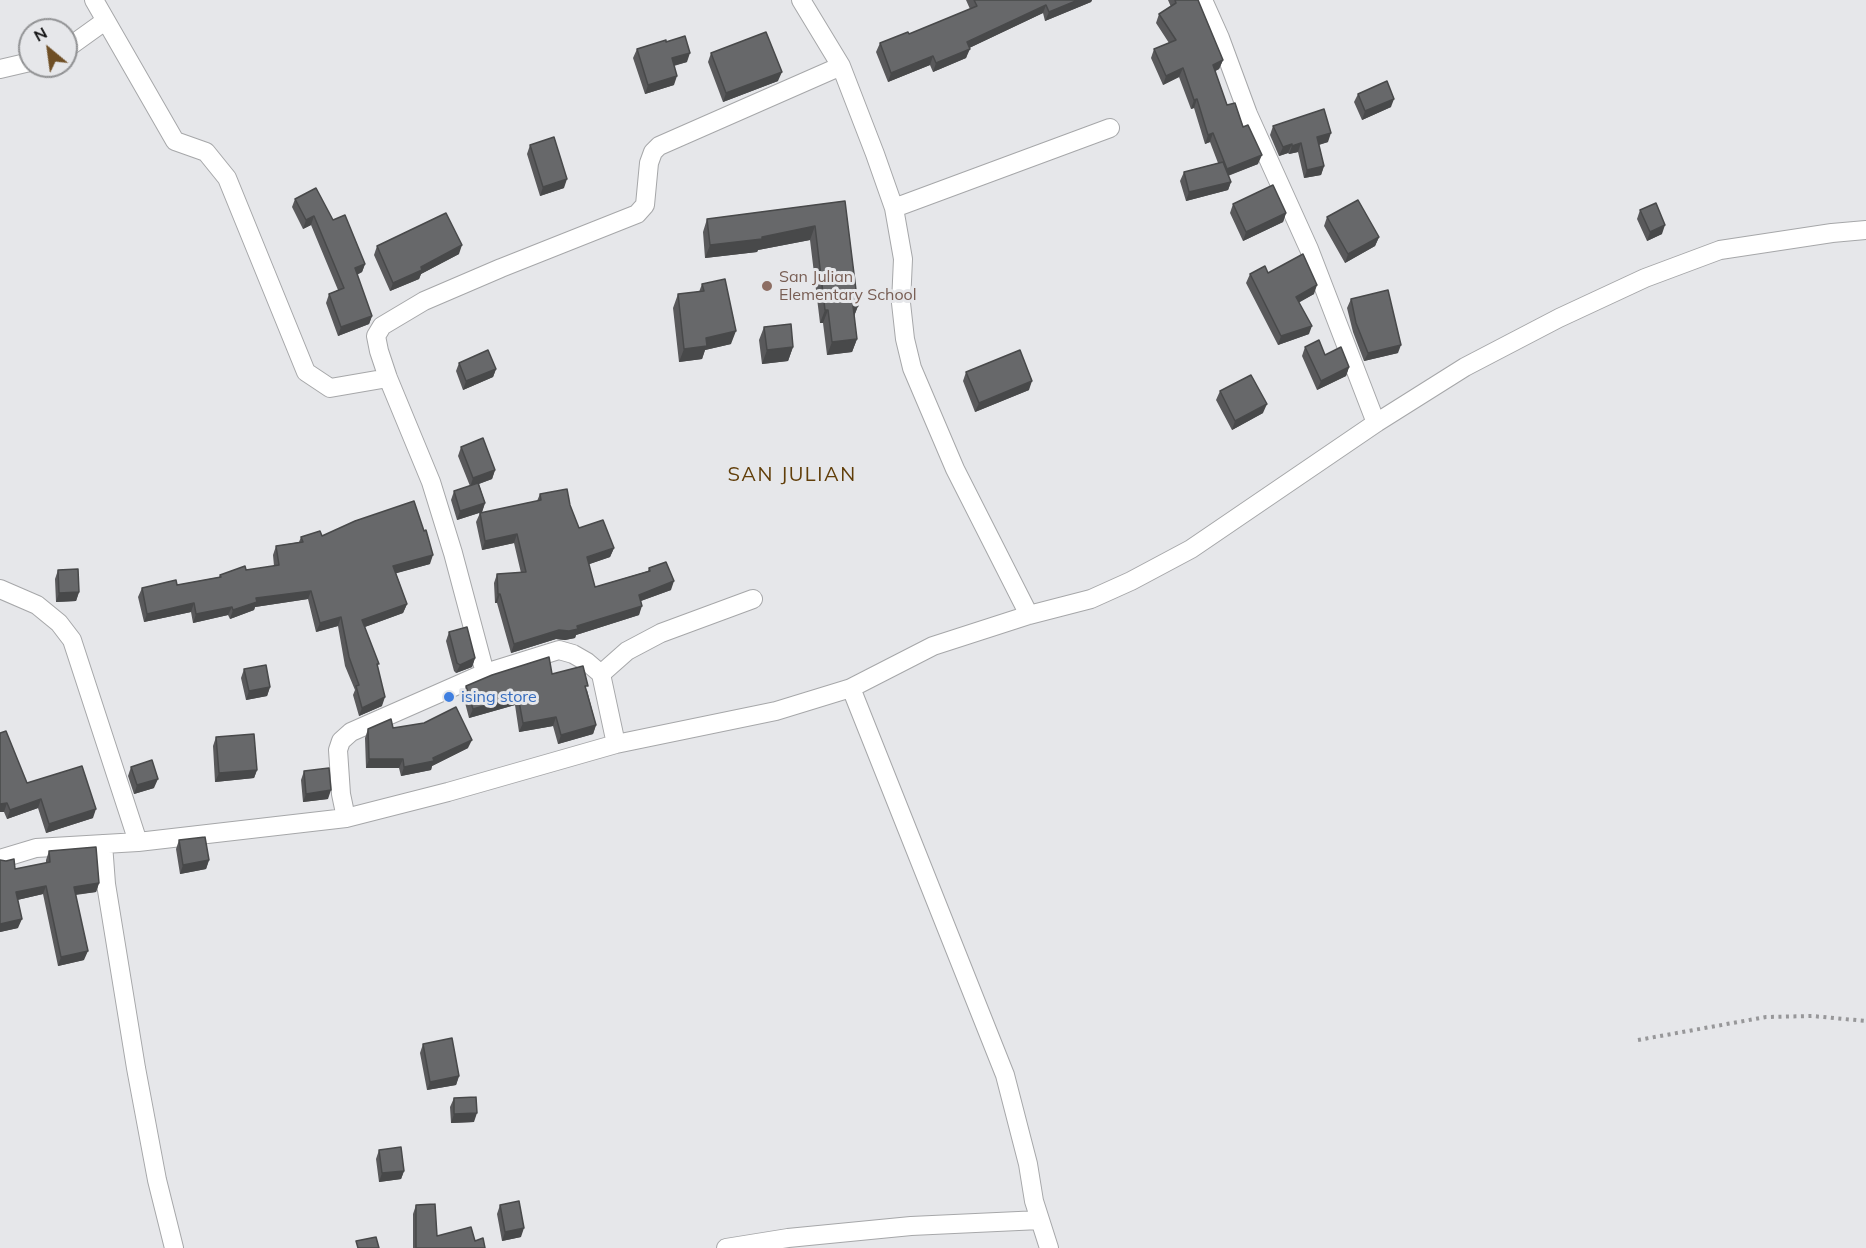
<!DOCTYPE html>
<style>
body{margin:0}
#map{position:relative;width:1866px;height:1248px;overflow:hidden;background:#e6e7ea;font-family:Mulish,sans-serif}
canvas{display:block}
.north{position:absolute;left:18px;top:18px;width:60px;height:60px;box-sizing:border-box;background:#e6e7ea;border:2px solid #919294;border-radius:50%;rotate:331deg;font-size:16px;font-weight:700;line-height:24px;text-align:center;color:#121213}
.north::after{content:'';display:block;margin:auto;width:21px;height:27px;background:#6f4f25;clip-path:polygon(50% 0,100% 100%,50% 72%,0 100%)}
</style>
<div id="map">
<canvas width="1866" height="1248"></canvas>
<div class="north">N</div>
</div>
<script>
const context = document.querySelector('canvas').getContext('2d');
context.lineJoin = 'round';
function shape(rows) {
  const path = new Path2D();
  for (const r of rows) {
    path.moveTo(r[0], r[1]);
    for (let i = 2; i < r.length; i += 2) path.lineTo(r[i], r[i + 1]);
  }
  return path;
}
function strokePath(path, color, width, dash) {
  context.strokeStyle = color;
  context.lineWidth = width;
  context.lineCap = dash ? 'butt' : 'round';
  context.setLineDash(dash || []);
  context.stroke(path);
}
function fillPath(path, color) {
  context.fillStyle = color;
  context.fill(path, 'evenodd');
}
function label(font, color, halo, rows, align = 'center') {
  context.font = font + ' Mulish,sans-serif';
  context.lineWidth = 6;
  context.setLineDash([]);
  context.textBaseline = 'middle';
  context.strokeStyle = halo;
  context.fillStyle = color;
  for (const [text, x, y, turn = 0] of rows) {
    context.save();
    context.translate(x, y);
    context.rotate((+turn || 0) * Math.PI / 180);
    context.textAlign = isNaN(turn) ? turn : align;
    if (halo) context.strokeText(text, 0, 0);
    context.fillText(text, 0, 0);
    context.restore();
  }
}
const street = shape([
 [94,0,175,141,206,152,227,178,306,372,330,388,388,378],
 [801,0,841,66,875,154,894,208,903,259,901,303,905,339,912,368,955,469,1029,615],
 [1203,0,1220,38,1248,114,1309,249,1376,423],
 [66,49,105,21],
 [0,69,30,62],
 [894,208,1110,128],
 [0,589,37,605,59,623,72,640,138,842],
 [485,673,559,650,573,654,587,662,601,674,616,744],
 [601,674,627,651,661,633,753,599],
 [851,688,1005,1075,1028,1164,1034,1201,1049,1248],
 [346,818,341,794,338,750,341,741,351,732,485,673,453,553,431,482,388,378,379,351,376,336,382,326,424,301,501,268,637,214,645,205,649,163,653,152,659,146,841,66],
 [103,844,106,884,136,1068,157,1180,174,1248],
 [0,859,36,848,138,842,346,818,448,792,616,744,776,711,851,688,933,646,1029,615,1091,599,1131,581,1191,549,1376,423,1465,367,1559,318,1645,278,1720,250,1832,233,1866,230],
 [726,1248,788,1238,911,1226,1040,1220]
]);
strokePath(street, '#a6a7a9', 20);
strokePath(shape([
 [1638,1040,1766,1017,1812,1016,1866,1021]
]), '#979799', 4, [3, 4.5]);
strokePath(street, '#fff', 18);
fillPath(shape([
 [966,0,1092,0,1091,2,1045,21,1043,13,969,48,966,58,933,72,930,65,888,82,876,52,880,43,909,34,970,9],
 [1168,0,1198,0,1223,60,1219,69,1215,71,1227,105,1243,127,1258,164,1228,176,1231,182,1228,190,1186,201,1180,181,1184,172,1218,163,1210,142,1205,144,1194,108,1191,109,1179,77,1163,85,1151,58,1154,49,1169,43,1156,23,1159,14,1171,7],
 [666,42,687,62,674,66,674,85,645,94,633,58,637,49],
 [711,53,778,81,723,102,708,62],
 [1358,94,1391,107,1362,120,1354,102],
 [1273,126,1328,142,1319,145,1324,166,1321,175,1304,178,1298,152,1289,154,1288,153,1279,156,1270,135],
 [530,145,564,188,540,196,527,154],
 [295,199,333,220,365,264,362,272,357,275,372,316,369,324,338,336,326,303,329,294,338,290,311,225,303,229,292,207],
 [845,201,858,306,854,316,857,339,852,352,827,355,823,323,820,323,810,240,758,250,757,252,705,258,703,232,707,219],
 [1233,204,1286,213,1283,222,1243,241,1230,213],
 [1640,210,1662,234,1647,241,1637,219],
 [1327,217,1379,237,1375,246,1345,263,1324,226],
 [377,246,459,254,421,274,419,279,390,291,374,255],
 [1268,273,1314,294,1299,302,1309,334,1278,345,1246,283,1250,274],
 [702,284,731,344,705,350,702,359,679,362,673,308,678,294,699,292],
 [1351,299,1398,353,1364,361,1353,332,1347,308],
 [764,327,793,347,788,361,762,364,759,340],
 [1305,347,1325,355,1349,367,1346,376,1317,390,1302,356],
 [459,363,496,369,493,377,463,390,456,371],
 [966,372,1029,390,975,412,963,381],
 [1220,391,1263,413,1232,430,1216,400],
 [461,447,495,470,492,479,479,484,485,503,482,512,457,520,451,500,454,491,470,486,458,456],
 [540,494,570,505,579,528,614,548,610,557,589,564,595,587,648,571,649,568,671,590,641,601,639,615,576,635,575,638,565,640,556,639,511,653,497,603,495,603,494,583,497,574,521,573,514,543,482,550,476,522,480,513,537,501],
 [322,536,430,564,396,573,407,604,403,613,365,627,378,667,382,706,359,716,353,695,355,690,345,666,338,626,316,632,308,599,255,607,254,610,230,619,228,615,193,623,191,612,144,622,138,597,142,588,177,585,219,577,220,575,274,566,273,555,276,546,299,542,301,537],
 [58,570,79,592,76,601,56,602,55,579],
 [449,632,475,658,472,667,456,673,454,671,446,641],
 [244,669,270,687,267,696,246,700,241,678],
 [552,674,587,690,596,725,593,734,558,744,553,726,519,732,515,705,469,718,463,695,466,686],
 [393,728,468,748,432,766,431,770,401,776,399,768,366,768,365,738,368,729],
 [0,733,27,783,93,818,46,833,38,808,7,819,4,812,0,812],
 [216,737,257,770,254,778,215,782,213,746],
 [131,767,154,788,134,794,128,776],
 [304,771,328,799,303,802,301,780],
 [179,840,209,860,206,869,180,874,176,849],
 [49,851,99,883,96,892,76,895,84,960,58,966,43,894,17,900,18,928,0,932,0,860,15,869,46,863,46,860],
 [423,1044,459,1076,456,1085,427,1090,420,1053],
 [454,1098,474,1122,451,1123,450,1107],
 [379,1150,404,1171,401,1179,379,1182,376,1159],
 [416,1205,437,1236,475,1241,485,1248,413,1248,413,1214],
 [500,1205,521,1237,502,1241,497,1214]
]), '#59595b');
fillPath(shape([
 [1078,0,1092,0,1091,2,1045,21,1049,12],
 [1046,5,1043,13,963,51,967,42],
 [970,49,966,58,933,72,936,63],
 [690,53,687,62,668,67,672,58],
 [933,56,930,65,888,82,891,73],
 [1223,60,1219,69,1210,74,1213,65],
 [1183,68,1179,77,1163,85,1166,76],
 [782,72,778,81,723,102,726,93],
 [677,76,674,85,645,94,648,85],
 [1197,99,1194,108,1191,109,1194,100],
 [1394,99,1391,107,1362,120,1365,111],
 [1213,133,1210,142,1205,144,1208,135],
 [1331,133,1328,142,1314,146,1317,137],
 [1301,143,1298,152,1289,154,1292,146],
 [1292,144,1288,153,1279,156,1283,147],
 [1262,155,1258,164,1224,177,1227,169],
 [1324,166,1321,175,1304,178,1307,170],
 [567,179,564,188,540,196,543,187],
 [1231,182,1228,190,1186,201,1189,192],
 [1286,213,1283,222,1243,241,1246,232],
 [314,216,311,225,303,229,306,220],
 [1665,225,1662,234,1647,241,1650,232],
 [815,226,810,240,758,250,757,252,705,258,710,245,762,237],
 [1379,237,1375,246,1345,263,1348,254],
 [462,245,459,254,421,274,419,279,390,291,393,283,421,267],
 [365,264,362,272,351,277,355,268],
 [1317,285,1314,294,1293,306,1296,297],
 [853,306,858,306,853,319],
 [825,310,828,310,823,323,820,323],
 [372,316,369,324,338,336,341,327],
 [1312,326,1309,334,1278,345,1281,336],
 [736,331,731,344,705,350,702,359,679,362,684,349,706,338],
 [857,339,852,352,827,355,832,342],
 [1401,345,1398,353,1364,361,1368,353],
 [793,347,788,361,762,364,767,350],
 [1349,367,1346,376,1317,390,1321,381],
 [496,369,493,377,463,390,466,381],
 [1032,381,1029,390,975,412,979,403],
 [1267,404,1263,413,1232,430,1235,421],
 [495,470,492,479,470,487,473,478],
 [485,503,482,512,457,520,460,511],
 [517,534,514,543,482,550,485,541],
 [614,548,610,557,584,566,587,557],
 [433,555,430,564,390,575,393,566],
 [674,581,671,590,635,603,639,595],
 [311,591,308,599,255,607,254,610,230,619,233,610,256,598],
 [79,592,76,601,56,602,59,593],
 [498,594,500,594,497,603,495,603],
 [194,603,191,612,144,622,147,614],
 [407,604,403,613,359,629,362,620],
 [642,606,639,615,576,635,575,638,565,640,556,639,511,653,514,644],
 [232,607,228,615,193,623,196,614],
 [341,617,338,626,316,632,320,623],
 [475,658,472,667,456,673,460,665],
 [270,687,267,696,246,700,249,691],
 [518,696,515,705,469,718,473,709],
 [385,697,382,706,359,716,362,708],
 [556,717,553,726,519,732,523,723],
 [596,725,593,734,558,744,561,735],
 [472,740,468,748,432,766,431,770,401,776,404,767,433,758],
 [369,759,403,759,399,768,366,768],
 [257,770,254,778,215,782,219,773],
 [158,779,154,788,134,794,137,785],
 [331,790,328,799,303,802,306,794],
 [41,799,38,808,7,819,10,810],
 [7,803,4,812,0,812,0,804],
 [96,809,93,818,46,833,49,824],
 [209,860,206,869,180,874,183,865],
 [99,883,96,892,71,895,74,887],
 [46,886,43,894,13,901,16,892],
 [22,919,18,928,0,932,0,924],
 [88,951,84,960,58,966,61,957],
 [459,1076,456,1085,427,1090,430,1082],
 [477,1113,474,1122,451,1123,454,1114],
 [404,1171,401,1179,379,1182,382,1173],
 [524,1228,521,1237,502,1241,505,1232]
]), '#48494a');
const building = shape([
 [974,0,1078,0,1049,12,1046,5,967,42,970,49,936,63,933,56,891,73,880,43,908,32,909,34,977,6,974,0],
 [1175,0,1198,0,1223,60,1213,65,1227,105,1235,103,1243,127,1248,125,1262,155,1227,169,1213,133,1208,135,1197,99,1194,100,1183,68,1166,76,1154,49,1176,40,1159,14,1176,3,1175,0],
 [766,32,782,72,726,93,711,53,766,32],
 [685,36,690,53,672,58,677,76,648,85,637,49,666,40,666,42,685,36],
 [1387,81,1394,99,1365,111,1358,94,1387,81],
 [1324,109,1331,133,1317,137,1324,166,1307,170,1301,143,1292,146,1292,144,1283,147,1273,126,1324,109],
 [554,137,567,179,543,187,530,145,554,137],
 [1223,162,1231,182,1189,192,1184,172,1223,162],
 [1273,185,1286,213,1246,232,1233,204,1273,185],
 [316,188,333,220,345,215,365,264,355,268,372,316,341,327,329,294,344,288,314,216,306,220,295,199,316,188],
 [1358,200,1379,237,1348,254,1327,217,1358,200],
 [845,201,858,306,853,306,857,339,832,342,828,310,825,310,815,226,762,237,762,239,710,245,707,219,845,201],
 [1656,203,1665,225,1650,232,1640,210,1656,203],
 [446,213,462,245,421,267,422,270,393,283,377,246,446,213],
 [1303,254,1317,285,1296,297,1312,326,1281,336,1250,274,1265,266,1268,273,1303,254],
 [725,279,736,331,706,338,707,346,684,349,678,294,704,291,702,284,725,279],
 [1388,290,1401,345,1368,353,1356,323,1351,299,1388,290],
 [791,324,793,347,767,350,764,327,791,324],
 [1319,340,1325,355,1341,347,1349,367,1321,381,1305,347,1319,340],
 [488,350,496,369,466,381,459,363,488,350],
 [1020,350,1032,381,979,403,966,372,1020,350],
 [1251,375,1267,404,1235,421,1220,391,1251,375],
 [483,438,495,470,473,478,461,447,483,438],
 [478,483,485,503,460,511,454,491,478,483],
 [567,489,570,505,579,528,603,520,614,548,587,557,595,587,650,571,649,568,666,562,674,581,639,595,642,606,577,626,578,629,569,631,559,630,514,644,500,594,498,594,497,574,526,572,517,534,485,541,480,513,541,500,540,494,567,489],
 [414,501,424,531,426,530,433,555,393,566,407,604,362,620,379,664,377,664,385,697,362,708,356,686,359,685,349,657,341,617,320,623,311,591,256,598,257,602,233,610,232,607,196,614,194,603,147,614,142,588,176,580,177,585,221,577,220,575,245,566,246,570,279,565,276,546,303,542,301,537,320,531,322,536,355,521,414,501],
 [78,569,79,592,59,593,58,570,78,569],
 [467,627,475,658,460,665,457,663,449,632,467,627],
 [549,657,552,674,583,666,588,686,585,686,596,725,561,735,556,717,523,723,518,696,473,709,466,686,492,675,549,657],
 [266,665,270,687,249,691,244,669,266,665],
 [456,707,472,740,433,758,434,761,404,767,403,759,369,759,368,729,391,719,393,728,424,723,456,707],
 [6,731,27,783,82,766,96,809,49,824,41,799,10,810,7,803,0,804,0,733,6,731],
 [254,734,257,770,219,773,216,737,254,734],
 [152,760,158,779,137,785,131,767,152,760],
 [329,768,331,790,306,794,304,771,329,768],
 [205,837,209,860,183,865,179,840,205,837],
 [96,847,99,883,74,887,88,951,61,957,46,886,16,892,22,919,0,924,0,860,6,861,14,859,15,869,50,862,49,851,96,847],
 [452,1038,459,1076,430,1082,423,1044,452,1038],
 [476,1097,477,1113,454,1114,454,1098,476,1097],
 [401,1147,404,1171,382,1173,379,1150,401,1147],
 [519,1201,524,1228,505,1232,500,1205,519,1201],
 [435,1204,437,1236,471,1227,475,1241,483,1238,485,1248,416,1248,416,1205,435,1204],
 [376,1237,379,1248,358,1248,356,1241,376,1237]
]);
fillPath(building, '#67686a');
strokePath(building, '#48494a', 1.5);
for (const [x, y, r, color] of [
 [767,286,6,"#8d6e63"],
 [449,697,6,"#3f7fe0"]
]) {
  const dot = new Path2D();
  dot.arc(x, y, r, 0, 2 * Math.PI);
  context.fillStyle = color;
  context.fill(dot);
  strokePath(dot, '#e6e7ea', 2);
}
label('16px', '#785e54', '#e6e7ea', [
 ["San Julian",779,277],
 ["Elementary School",779,295]
], 'left');
label('16px', '#366cbe', '#e6e7ea', [
 ["ising store",461,697]
], 'left');
context.letterSpacing = '1.5px';
label('20px', '#613e09', '#e6e7ea', [
 ["SAN JULIAN",792,475]
]);
context.letterSpacing = '0px';
</script>
